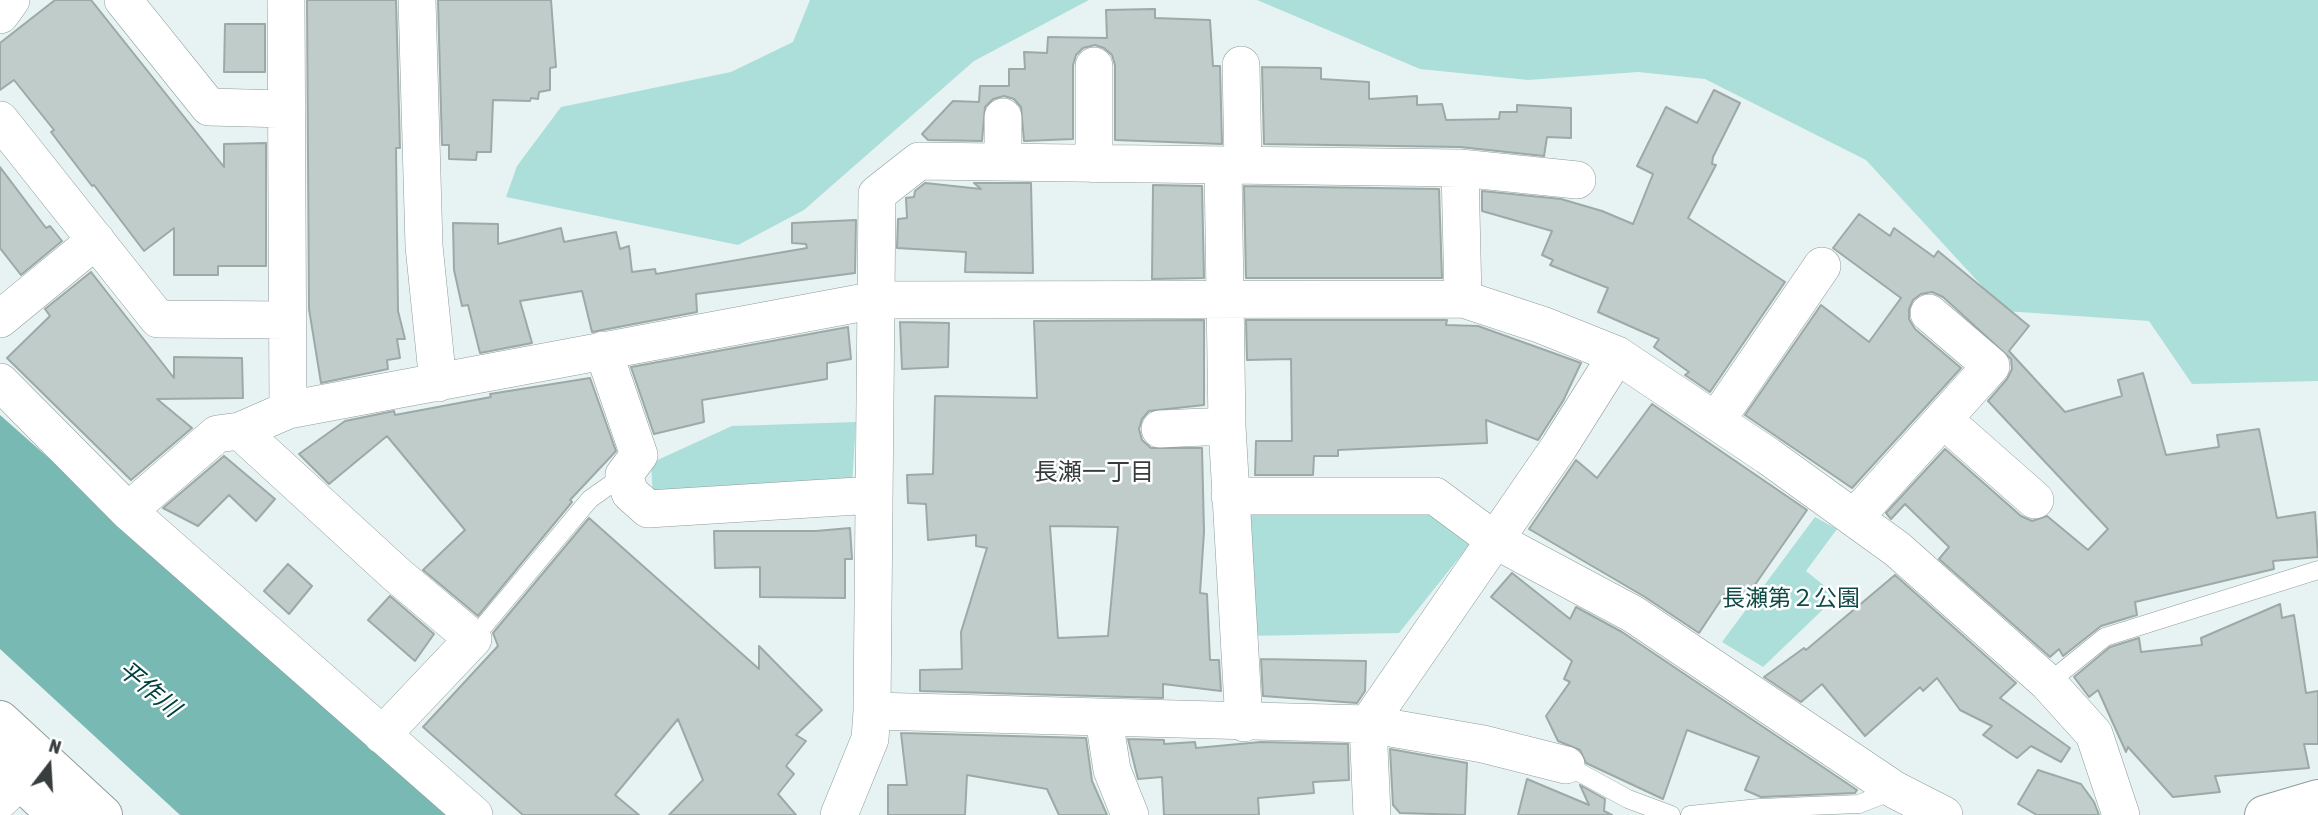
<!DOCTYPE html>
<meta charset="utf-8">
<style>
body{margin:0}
#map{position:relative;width:2318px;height:815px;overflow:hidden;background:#e6f3f2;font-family:"Asap Condensed",sans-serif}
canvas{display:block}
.north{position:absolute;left:14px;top:731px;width:70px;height:70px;-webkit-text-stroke:5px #fff;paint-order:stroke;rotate:17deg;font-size:19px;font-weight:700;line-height:28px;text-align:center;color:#383d3d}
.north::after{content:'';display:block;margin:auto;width:24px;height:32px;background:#383d3d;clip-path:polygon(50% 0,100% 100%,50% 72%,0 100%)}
</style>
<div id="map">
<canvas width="2318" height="815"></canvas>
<div class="north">N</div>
</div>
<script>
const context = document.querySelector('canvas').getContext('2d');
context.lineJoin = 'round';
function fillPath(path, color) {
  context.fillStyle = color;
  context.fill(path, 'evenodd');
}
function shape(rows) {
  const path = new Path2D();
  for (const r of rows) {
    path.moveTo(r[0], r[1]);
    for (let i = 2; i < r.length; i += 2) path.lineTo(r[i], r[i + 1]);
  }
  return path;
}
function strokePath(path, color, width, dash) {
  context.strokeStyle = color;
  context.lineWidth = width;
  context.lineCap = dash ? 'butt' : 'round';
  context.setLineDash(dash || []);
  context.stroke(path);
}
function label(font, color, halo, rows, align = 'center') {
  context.font = font + ' "Asap Condensed","Noto Sans JP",sans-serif';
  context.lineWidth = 5;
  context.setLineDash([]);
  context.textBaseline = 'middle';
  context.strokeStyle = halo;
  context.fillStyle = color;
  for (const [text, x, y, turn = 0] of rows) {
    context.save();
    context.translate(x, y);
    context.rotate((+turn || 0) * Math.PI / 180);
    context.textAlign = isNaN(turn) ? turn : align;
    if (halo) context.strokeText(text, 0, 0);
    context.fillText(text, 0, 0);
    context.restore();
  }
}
fillPath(shape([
 [810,0,1089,0,974,61,804,210,738,245,506,197,517,166,561,107,731,72,793,42],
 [1257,0,2318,0,2318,381,2192,384,2149,321,2005,311,1866,160,1705,79,1638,72,1528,80,1420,69],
 [856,422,852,484,653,496,651,463,732,426],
 [1427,512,1474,539,1399,633,1249,636,1240,513],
 [1815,517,1837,529,1806,571,1837,596,1763,667,1722,642]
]), '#acdfda');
fillPath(shape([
 [0,415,453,815,180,815,0,649]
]), '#78b9b3');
const building = shape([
 [55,0,91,0,224,167,224,144,266,143,266,266,218,266,218,275,174,275,174,228,144,251,94,185,92,186,51,132,54,130,14,80,0,90,0,43,55,0],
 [307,0,396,0,400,148,396,148,398,311,405,339,397,339,400,358,387,360,388,369,321,383,309,309,307,0],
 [438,0,551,0,556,67,550,68,550,90,539,92,538,99,531,98,530,101,493,100,491,152,477,152,476,160,449,159,449,145,442,145,438,0],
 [1155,9,1155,18,1210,20,1213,66,1220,66,1222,144,1115,140,1115,65,1112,55,1104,48,1095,45,1083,48,1076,55,1073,65,1073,139,1024,141,1021,107,1014,99,1004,96,993,99,985,107,982,141,928,140,922,134,953,101,979,102,980,86,1009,86,1009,69,1025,69,1024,52,1047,53,1048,37,1107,38,1106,10,1155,9],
 [225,24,265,24,265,72,224,72,225,24],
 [1262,67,1321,68,1321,79,1369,82,1369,99,1417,96,1417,105,1442,104,1446,120,1499,119,1500,112,1517,112,1517,105,1571,108,1571,138,1547,137,1544,156,1460,147,1264,144,1262,67],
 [1714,90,1740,103,1713,157,1712,164,1716,165,1688,218,1785,282,1710,392,1685,375,1689,372,1654,347,1659,339,1598,312,1608,288,1550,265,1553,260,1542,255,1552,231,1482,211,1482,191,1561,199,1602,211,1633,224,1653,174,1637,166,1666,107,1697,123,1714,90],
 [0,167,46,228,50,226,62,241,21,275,0,248,0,167],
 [925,183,981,189,974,183,1031,183,1033,273,965,272,966,252,897,248,898,219,907,218,906,198,914,197,915,191,925,183],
 [1153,185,1202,186,1204,278,1152,279,1153,185],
 [1244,186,1439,189,1442,278,1246,278,1244,186],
 [1859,214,1890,236,1894,228,1934,257,1938,251,2029,326,2009,351,2065,412,2122,396,2118,380,2143,373,2166,455,2219,447,2217,435,2259,429,2277,518,2315,512,2318,557,2273,561,2274,569,2135,602,2137,615,2101,626,2063,656,2059,649,2050,657,1939,559,1949,547,1905,504,1891,519,1886,513,1945,449,2021,516,2032,521,2047,516,2088,550,2108,529,1988,401,2007,379,2012,369,2011,359,1943,297,1932,292,1921,294,1913,300,1909,309,1909,319,1915,329,1961,368,1852,488,1745,415,1821,305,1869,342,1901,298,1833,248,1859,214],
 [856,220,855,273,696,294,697,312,592,332,582,291,520,301,532,343,480,353,468,305,462,306,454,270,453,223,498,224,498,244,561,228,564,242,616,232,620,249,629,246,632,272,655,269,656,274,807,248,806,244,792,243,792,223,856,220],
 [91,272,174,378,174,357,242,358,243,398,157,399,192,428,131,480,7,358,50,316,45,309,91,272],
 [1204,320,1204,405,1149,411,1142,419,1139,429,1142,440,1151,448,1202,448,1204,532,1200,593,1207,594,1210,660,1219,660,1221,691,1163,684,1163,698,920,691,920,670,962,669,961,632,987,548,976,546,976,535,928,540,926,504,908,503,907,475,933,474,935,396,1037,398,1034,321,1204,320],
 [1050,526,1118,527,1108,636,1058,638,1050,526],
 [1246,320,1447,320,1446,325,1478,326,1581,363,1563,401,1538,440,1486,420,1487,443,1338,450,1338,456,1314,456,1313,475,1255,475,1256,441,1292,441,1291,359,1247,360,1246,320],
 [900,322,949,323,948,367,902,369,900,322],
 [848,327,851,359,827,363,827,379,702,400,704,422,654,434,631,367,848,327],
 [590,378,616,451,570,500,572,502,478,616,423,570,465,530,387,436,329,484,299,454,345,421,394,411,395,415,491,397,490,394,590,378],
 [1652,404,1807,510,1745,599,1729,588,1699,633,1645,597,1529,529,1576,460,1597,478,1652,404],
 [224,456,275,499,256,521,229,495,198,526,163,508,224,456],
 [589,518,759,669,759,646,822,710,796,735,806,741,786,766,794,774,778,794,796,815,669,815,703,780,678,719,615,795,639,815,523,815,423,727,498,646,493,633,589,518],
 [850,528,852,559,845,559,845,598,760,597,760,567,715,568,714,531,816,531,850,528],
 [288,564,312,586,289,614,264,591,288,564],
 [1512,573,1570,619,1576,607,1622,632,1857,790,1855,793,1761,797,1745,790,1759,757,1687,730,1663,799,1586,763,1580,750,1558,741,1546,716,1570,682,1564,679,1572,661,1491,597,1512,573],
 [1895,575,2016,683,2000,698,2070,748,2061,762,2031,746,2017,758,1983,735,1992,726,1960,710,1937,678,1923,691,1920,687,1865,736,1822,684,1801,702,1764,677,1804,648,1806,650,1895,575],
 [390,596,434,634,415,661,368,620,390,596],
 [2280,604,2282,618,2294,615,2306,693,2318,691,2318,744,2304,744,2309,768,2215,776,2220,792,2173,797,2128,747,2126,752,2098,690,2089,697,2074,677,2110,647,2139,638,2141,652,2202,645,2201,638,2280,604],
 [1261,659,1366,661,1365,691,1357,703,1263,696,1261,659],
 [901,733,1086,738,1092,781,1107,815,1059,815,1047,789,967,775,965,815,888,815,888,785,907,785,901,733],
 [1128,739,1164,740,1164,744,1195,742,1196,748,1261,742,1348,744,1349,780,1313,782,1314,793,1258,798,1259,815,1164,815,1162,777,1138,779,1128,739],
 [1390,749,1467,763,1465,815,1400,813,1393,805,1390,749],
 [2038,770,2081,784,2094,802,2099,815,2037,815,2018,804,2038,770],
 [1527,779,1589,805,1580,785,1605,799,1604,811,1612,815,1518,815,1527,779]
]);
fillPath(building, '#bfccca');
strokePath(building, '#9da9a7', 2);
const service = shape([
 [473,639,590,499,624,475],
 [2048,683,2105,637,2318,570],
 [1566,765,1628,799,1671,815],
 [1690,815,1759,808,1859,804,1895,790]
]);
const minor = shape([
 [123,0,209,107,287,109],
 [286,0,288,410],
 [417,0,424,246,438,383],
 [0,15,11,0],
 [1241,65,1243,165],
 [1094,66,1094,164],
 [1003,117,1003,162],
 [0,120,158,319,288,320],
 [1223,165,1227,426,1244,723],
 [1460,168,1577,180],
 [0,319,96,240],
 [603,350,639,455,624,475,630,493,648,509,874,495],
 [0,382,128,511,474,815],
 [1943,419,2035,500],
 [1716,421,1822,266],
 [1160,429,1227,426],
 [240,431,396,574,473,639,382,735],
 [1230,496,1435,496,1493,539,1633,614,1895,790,1944,815],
 [128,511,217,434,240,431,288,410,876,300,1463,299,1542,325,1617,355,1768,456,1897,549,2048,683,2094,734,2121,815],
 [1854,518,1991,366,1929,313],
 [872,711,1368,724,1483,744,1566,765],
 [1104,719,1112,770,1130,815],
 [0,800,41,760],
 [839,815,870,739,872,711,877,194,919,161,1460,168,1463,299],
 [1372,815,1368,724,1559,447,1617,355]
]);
const tertiary = shape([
 [2264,815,2318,799]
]);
const secondary = shape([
 [0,720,103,815],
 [0,762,57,815]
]);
strokePath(service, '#909c9b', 19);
strokePath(minor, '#909c9b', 38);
strokePath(tertiary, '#909c9b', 40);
strokePath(secondary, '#909c9b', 40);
strokePath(service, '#fff', 18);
strokePath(minor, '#fff', 37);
strokePath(tertiary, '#fff', 38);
strokePath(secondary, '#fff', 38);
label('23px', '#0f4a47', '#fff', [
 ["長瀬第２公園",1791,599]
]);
label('24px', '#383d3d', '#fff', [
 ["長瀬一丁目",1094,472]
]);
label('italic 24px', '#00403d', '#fff', [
 ["平作川",149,689,40]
]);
</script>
